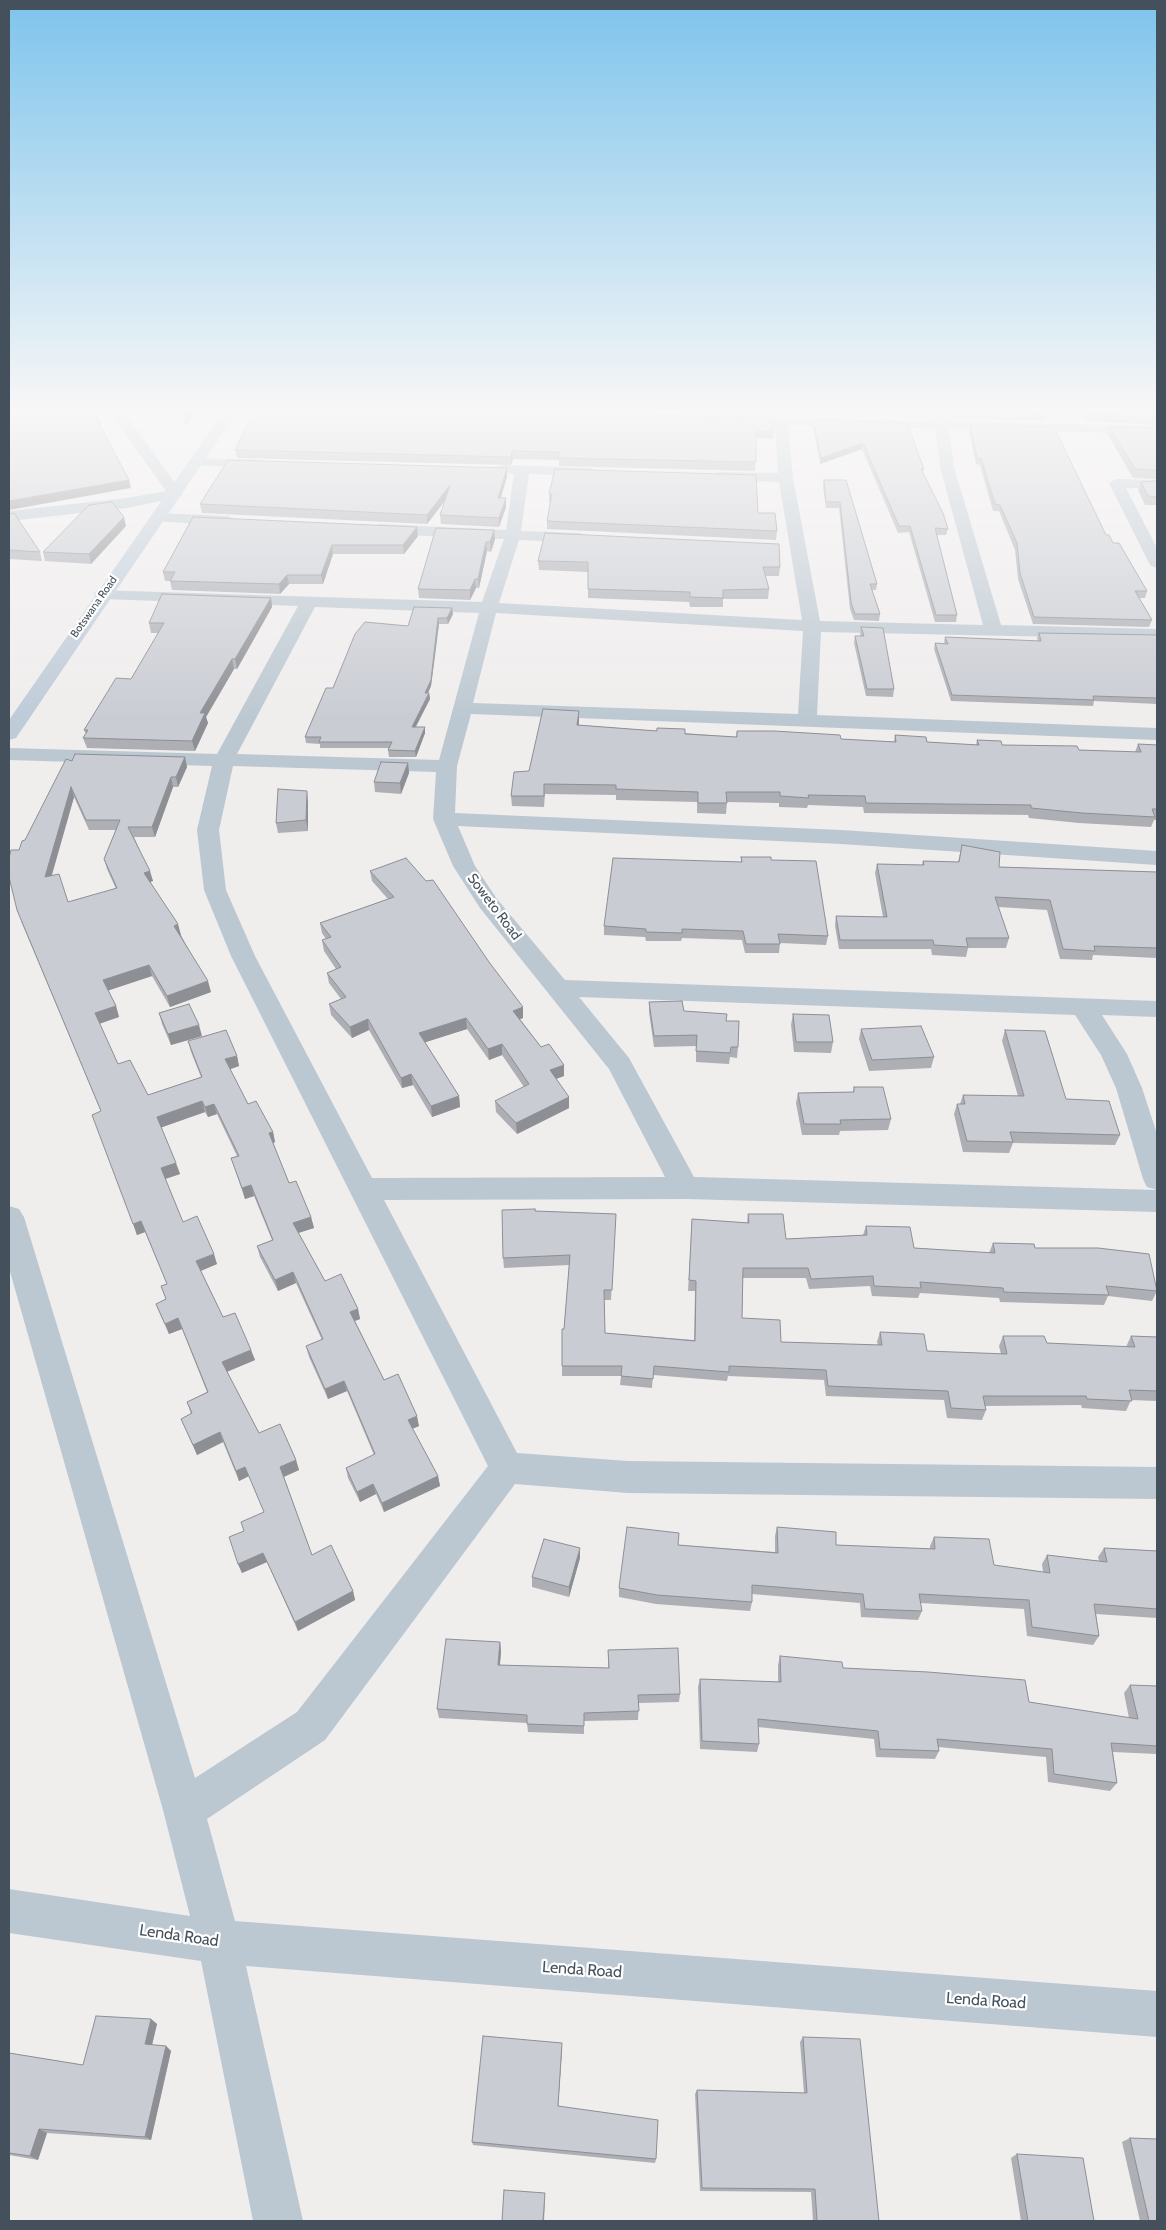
<!DOCTYPE html>
<style>
body{margin:0}
#map{position:relative;width:1166px;height:2230px;overflow:hidden;background:#f0eded;font-family:Cabin,sans-serif}
canvas{display:block}
.frame{position:absolute;inset:0;border:10px solid #44515c;pointer-events:none}
</style>
<div id="map">
<canvas width="1166" height="2230"></canvas>
<div class="frame"></div>
</div>
<script>
const context = document.querySelector('canvas').getContext('2d');
context.lineJoin = 'round';
function shape(rows) {
  const path = new Path2D();
  for (const r of rows) {
    path.moveTo(r[0], r[1]);
    for (let i = 2; i < r.length; i += 2) path.lineTo(r[i], r[i + 1]);
  }
  return path;
}
function fillPath(path, color) {
  context.fillStyle = color;
  context.fill(path, 'evenodd');
}
function strokePath(path, color, width, dash) {
  context.strokeStyle = color;
  context.lineWidth = width;
  context.lineCap = dash ? 'butt' : 'round';
  context.setLineDash(dash || []);
  context.stroke(path);
}
function label(font, color, halo, rows, align = 'center') {
  context.font = font + ' Cabin,sans-serif';
  context.lineWidth = 4.5;
  context.setLineDash([]);
  context.textBaseline = 'middle';
  context.strokeStyle = halo;
  context.fillStyle = color;
  for (const [text, x, y, turn = 0] of rows) {
    context.save();
    context.translate(x, y);
    context.rotate((+turn || 0) * Math.PI / 180);
    context.textAlign = isNaN(turn) ? turn : align;
    if (halo) context.strokeText(text, 0, 0);
    context.fillText(text, 0, 0);
    context.restore();
  }
}
fillPath(shape([
 [107,408,121,408,183,494,180,497,127,508,9,521,9,511,127,498,166,491,107,408],
 [928,408,942,408,947,421,1157,426,1157,434,949,429,954,467,1001,625,1157,629,1157,639,821,632,817,715,1157,728,1157,740,471,714,457,766,455,813,841,830,1157,851,1157,865,841,844,458,826,475,866,497,899,565,980,1157,1001,1157,1017,1102,1015,1127,1054,1142,1088,1157,1134,1157,1212,685,1199,384,1200,517,1453,628,1461,1157,1467,1157,1499,628,1493,515,1484,325,1740,207,1819,235,1921,1157,1991,1157,2037,246,1966,303,2221,253,2221,201,1961,9,1933,9,1889,190,1916,163,1810,9,1268,9,1206,19,1209,24,1217,195,1778,297,1712,488,1466,231,956,204,890,197,830,212,766,9,760,9,748,217,754,298,606,103,599,97,598,94,594,97,590,482,602,504,539,379,534,371,529,379,524,506,530,514,474,499,472,497,469,499,466,504,465,591,468,598,472,591,476,529,474,521,531,581,533,589,538,581,543,519,540,499,603,802,620,779,482,719,480,712,476,719,472,778,473,775,425,736,424,729,420,736,416,933,421,928,408],
 [788,425,935,429,940,467,983,625,820,621,793,478,788,425],
 [315,607,479,613,439,760,237,754,315,607],
 [496,613,803,631,798,714,473,703,496,613],
 [233,766,436,772,433,819,453,866,480,908,609,1069,665,1177,372,1178,255,956,226,890,219,830,233,766],
 [579,997,1075,1015,1101,1055,1116,1088,1143,1179,1147,1187,1157,1190,694,1177,629,1058,579,997],
 [196,458,264,460,271,464,264,468,191,465,189,462,191,459,196,458],
 [1116,479,1157,480,1157,488,1126,488,1157,548,1157,568,1151,566,1149,563,1109,483,1116,479],
 [159,513,229,516,237,521,229,526,154,521,151,518,159,513]
]), '#bcc8d1');
fillPath(shape([
 [226,408,240,408,16,738,9,740,9,720,226,408]
]), '#becbd8');
fillPath(shape([
 [256,408,774,431,773,439,756,438,755,471,559,466,559,460,513,459,511,465,237,458,235,450],
 [543,408,775,408,775,414],
 [809,408,931,408,931,409,930,417,810,415],
 [943,408,1046,408,1048,413,1046,421,953,418,947,417],
 [1078,408,1157,408,1157,425,1086,421],
 [813,420,924,469,923,473,948,529,946,535,937,535,957,615,956,622,935,622,909,532,898,533,862,449,820,464,813,427],
 [970,425,1106,535,1113,543,1147,591,1145,598,1139,598,1152,620,1149,627,1033,624,1018,579,1015,550,999,511,993,511,980,465,976,464,969,431],
 [1110,427,1157,428,1157,479,1133,478,1108,435],
 [507,468,507,477,501,498,506,507,499,527,441,524,440,515,445,501,427,524,202,513,200,504],
 [824,480,846,480,877,584,876,590,872,590,880,614,879,621,854,620,850,609,839,508,826,508,823,486],
 [1157,481,1157,505,1145,505,1138,490,1141,482],
 [549,494,758,513,777,531,776,540,547,529,547,521,550,502,549,502],
 [9,514,40,552,42,561,9,559],
 [193,517,418,536,404,554,333,554,323,584,289,584,280,594,172,590,170,581,165,581,163,572],
 [126,526,91,564,45,561,43,552],
 [436,528,495,539,491,552,487,551,479,588,476,588,470,600,419,598,418,589],
 [538,561,780,567,779,576,765,576,769,589,768,599,723,599,723,607,690,607,689,602,588,598,588,572,539,570],
 [271,598,272,607,237,669,234,669,206,717,208,723,195,751,87,748,83,738,86,734,84,730,131,679,158,633,151,633,149,623],
 [453,614,448,624,439,624,431,686,428,693,429,693,430,699,416,727,425,733,416,757,389,757,388,750,389,748,320,748,320,744,306,743,305,737,408,626],
 [861,627,894,689,893,697,866,696,854,643,855,636,860,636,860,635],
 [1039,633,1157,635,1157,704,1094,701,1093,706,951,701,934,649,935,643,945,644,944,642,945,637,1038,641,1037,638],
 [579,711,579,725,736,737,737,731,841,739,894,742,895,735,927,742,976,745,977,740,1002,745,1079,750,1135,752,1138,744,1157,745,1157,820,1154,820,1151,827,1079,823,1029,818,1028,815,864,813,863,807,808,805,807,808,779,807,779,803,727,802,726,814,697,813,697,802,616,800,616,795,545,794,544,807,512,806,511,796,529,771],
 [185,757,187,767,178,787,173,787,155,837,134,837,153,881,150,882,181,935,211,992,170,1007,152,976,108,990,116,1006,119,1017,99,1023,118,1064,148,1095,201,1077,191,1052,188,1041,237,1056,239,1066,230,1069,248,1104,273,1132,275,1142,273,1143,289,1183,311,1217,314,1228,298,1233,325,1281,358,1309,360,1319,355,1321,384,1380,419,1426,412,1428,438,1476,440,1486,384,1512,376,1494,360,1502,348,1478,346,1468,374,1455,347,1391,328,1399,309,1357,306,1346,322,1340,296,1283,278,1291,260,1257,257,1246,272,1240,254,1196,245,1199,231,1158,237,1156,217,1114,208,1117,205,1112,161,1127,180,1174,165,1179,183,1222,217,1264,201,1271,223,1317,251,1350,255,1360,227,1372,259,1433,296,1460,299,1470,284,1477,312,1555,353,1591,355,1600,298,1631,267,1562,242,1573,238,1564,244,1531,264,1512,249,1476,239,1481,223,1442,197,1455,181,1419,191,1414,187,1402,207,1392,182,1329,169,1334,160,1314,156,1304,166,1299,161,1286,167,1284,145,1232,137,1235,101,1111,21,921,19,850,72,761],
 [74,797,89,830,116,830,104,859,107,869,116,889,68,902,52,875],
 [408,763,409,773,401,794,375,792,374,782],
 [308,801,308,831,278,833,276,823],
 [962,845,999,867,1157,872,1157,958,1093,955,1092,960,1060,959,1047,910,998,907,1009,938,1006,948,968,948,966,957,932,955,931,949,839,949,835,926,836,916,883,917,875,873,877,864,922,865,923,861,958,862],
 [741,857,771,860,828,936,826,945,780,943,779,953,745,953,742,940,682,938,681,941,646,941,645,937,604,935,604,926,741,862],
 [370,871,523,1018,520,1019,541,1047,564,1065,564,1076,556,1079,569,1108,517,1134,496,1112,495,1101,524,1087,502,1055,489,1060,467,1029,425,1042,459,1096,460,1107,432,1117,413,1085,402,1088,369,1030,352,1038,331,1015,329,1004,341,999,329,983,327,973,336,969,324,951,322,940,326,939,322,933,320,923,388,899,372,881],
 [649,1002,684,1011,726,1021,738,1047,737,1058,730,1057,729,1064,696,1062,696,1046,654,1047,649,1012],
 [159,1013,202,1036,171,1045,162,1024],
 [793,1014,833,1042,831,1053,794,1052,791,1025],
 [861,1029,934,1057,931,1068,869,1071,859,1039],
 [1005,1030,1066,1099,1120,1135,1115,1145,1013,1143,1009,1153,963,1152,954,1114,957,1104,960,1104,963,1095,1018,1096,1002,1041],
 [854,1087,891,1119,888,1130,840,1131,839,1135,802,1135,796,1103,798,1093,853,1092],
 [535,1211,616,1214,611,1300,604,1300,605,1333,694,1340,695,1291,688,1291,692,1219,747,1223,748,1214,786,1239,863,1235,866,1226,914,1248,989,1253,993,1243,1035,1248,1157,1291,1152,1301,1108,1296,1104,1305,1000,1302,999,1298,920,1293,918,1298,872,1296,870,1286,809,1289,806,1278,743,1278,742,1318,781,1342,878,1345,877,1342,880,1332,927,1351,1001,1354,999,1346,1003,1336,1047,1343,1126,1347,1131,1336,1157,1337,1157,1401,1131,1400,1126,1411,1082,1408,1081,1405,985,1406,986,1410,982,1420,947,1418,944,1400,826,1396,824,1380,728,1376,727,1381,653,1375,652,1388,620,1385,621,1376,562,1376,562,1329,564,1329,569,1265,504,1268,503,1258],
 [777,1527,836,1545,930,1549,930,1546,934,1537,994,1565,1043,1572,1042,1564,1047,1555,1099,1561,1098,1557,1104,1548,1157,1551,1157,1618,1096,1614,1099,1636,1093,1645,1027,1636,1024,1609,920,1603,922,1611,918,1620,861,1617,860,1603,752,1594,752,1602,750,1611,656,1604,619,1597,619,1588,678,1545,775,1552,775,1536],
 [580,1558,569,1597,532,1587,532,1577],
 [500,1642,501,1651,500,1665,608,1668,608,1650,680,1694,679,1702,639,1703,638,1720,584,1721,584,1734,528,1732,527,1723,439,1718,437,1709],
 [780,1656,843,1668,1029,1702,1129,1718,1124,1693,1130,1685,1157,1686,1157,1754,1113,1752,1117,1783,1110,1791,1048,1782,1046,1757,938,1747,939,1751,935,1759,876,1757,874,1739,758,1727,759,1744,757,1752,700,1749,698,1687,700,1679,778,1682,778,1665],
 [151,2019,157,2024,152,2045,166,2046,171,2051,151,2140,47,2133,38,2160,9,2155,9,2053,83,2065],
 [803,2037,879,2221,813,2221,811,2192,700,2191,695,2094,697,2090,804,2093,800,2042],
 [562,2048,558,2106,656,2159,655,2163,473,2145,472,2142],
 [1130,2138,1157,2221,1140,2221,1122,2142],
 [1017,2154,1094,2221,1021,2221,1011,2158]
]), '#adafb5');
fillPath(shape([
 [192,408,201,408,185,426,184,418],
 [99,417,101,425,98,426,96,418],
 [863,443,862,449,820,464,821,458],
 [512,451,513,459,511,465,511,457],
 [507,468,507,477,498,506,498,498],
 [129,480,131,488,9,510,9,501],
 [450,485,450,494,427,524,427,515],
 [506,498,506,507,499,527,499,518],
 [124,517,126,526,91,564,89,554],
 [417,527,418,536,404,554,403,545],
 [494,530,495,539,491,552,490,542],
 [486,542,487,551,479,588,478,579],
 [332,545,333,554,323,584,321,575],
 [287,575,289,584,280,594,279,584],
 [475,579,476,588,470,600,470,590],
 [271,598,272,607,237,669,235,659],
 [452,608,453,614,448,624,447,618],
 [438,618,439,624,431,686,425,699,425,693],
 [232,659,234,669,206,717,208,723,195,751,192,741,200,713],
 [429,693,430,699,412,733,412,727],
 [579,711,579,721,577,735,577,725],
 [425,727,425,733,416,757,415,751],
 [185,757,187,767,178,787,176,777],
 [408,763,409,773,401,794,400,783],
 [171,777,173,787,155,837,152,827],
 [71,787,74,797,48,888,45,877],
 [307,791,308,801,308,831,306,820],
 [150,871,153,881,147,883,144,873],
 [178,924,181,935,177,936,174,926],
 [149,965,152,976,107,991,103,980],
 [208,981,211,992,170,1007,167,996],
 [116,1006,119,1017,99,1024,95,1013],
 [523,1007,523,1018,513,1022,513,1011],
 [466,1018,467,1029,420,1044,419,1033],
 [368,1019,369,1030,352,1038,350,1027],
 [199,1025,202,1036,171,1045,168,1034],
 [502,1044,502,1055,489,1060,488,1049],
 [237,1056,239,1066,228,1070,225,1059],
 [564,1065,564,1076,550,1081,550,1070],
 [411,1074,413,1085,402,1088,401,1078],
 [459,1096,460,1107,432,1117,431,1106],
 [569,1097,569,1108,517,1134,516,1123],
 [202,1101,205,1112,160,1128,157,1117],
 [214,1104,217,1114,208,1117,205,1107],
 [273,1132,275,1142,272,1144,269,1133],
 [176,1163,180,1174,165,1179,161,1168],
 [251,1185,254,1196,245,1199,242,1188],
 [311,1217,314,1228,295,1234,293,1223],
 [141,1221,145,1232,137,1235,133,1224],
 [214,1254,217,1264,200,1271,196,1261],
 [293,1272,296,1283,278,1291,275,1280],
 [358,1309,360,1319,352,1322,350,1312],
 [178,1318,182,1329,169,1334,165,1324],
 [251,1350,255,1360,226,1372,222,1362],
 [344,1381,347,1391,328,1399,325,1389],
 [417,1416,419,1426,410,1430,408,1420],
 [220,1432,223,1442,197,1455,193,1445],
 [296,1460,299,1470,283,1477,280,1467],
 [245,1467,249,1476,239,1481,236,1471],
 [438,1476,440,1486,384,1512,382,1503],
 [373,1484,376,1494,360,1502,357,1492],
 [580,1548,580,1558,569,1597,569,1587],
 [263,1553,267,1562,242,1573,238,1564],
 [353,1591,355,1600,298,1631,295,1622],
 [500,1642,501,1651,499,1674,498,1665],
 [151,2019,157,2024,151,2049,145,2044],
 [562,2043,562,2048,558,2110,558,2106],
 [166,2046,171,2051,151,2140,145,2137],
 [39,2129,47,2133,38,2160,30,2156],
 [545,2193,545,2196,544,2221,543,2221]
]), '#8d8f94');
const building = shape([
 [9,408,93,408,99,417,96,418,129,480,9,501,9,408],
 [184,408,192,408,184,418,184,408],
 [256,408,383,408,773,418,774,431,756,431,756,462,558,458,560,452,512,451,511,457,235,450,256,408],
 [881,408,931,408,931,409,881,408],
 [948,408,1046,408,1048,413,954,410,948,409,948,408],
 [1085,408,1157,408,1157,417,1088,413,1085,408],
 [813,420,907,423,924,469,921,469,943,513,948,529,935,528,957,615,936,615,910,526,899,526,863,443,821,458,813,420],
 [970,425,1054,427,1106,535,1109,535,1113,543,1119,543,1147,591,1135,591,1152,620,1034,617,1020,573,1017,543,1000,505,995,504,981,458,977,458,970,425],
 [1110,427,1157,428,1157,470,1135,469,1110,427],
 [228,460,507,468,498,498,506,498,499,518,440,515,450,485,427,515,200,504,228,460],
 [555,469,756,475,758,513,775,513,777,531,547,521,552,494,549,494,555,469],
 [824,480,846,480,877,584,870,584,880,614,855,614,851,602,840,502,826,502,824,480],
 [1157,481,1157,497,1148,496,1141,482,1157,481],
 [112,502,124,517,89,554,43,552,89,505,112,502],
 [14,513,40,552,9,550,9,514,14,513],
 [193,517,417,527,403,545,332,545,321,575,287,575,279,584,170,581,175,572,163,572,193,517],
 [436,528,494,530,490,542,486,542,478,579,475,579,470,590,418,589,436,528],
 [545,533,779,544,780,567,763,567,769,589,723,590,723,598,690,597,690,592,588,589,588,562,538,561,545,533],
 [162,594,271,598,235,659,232,659,200,713,205,713,192,741,83,738,88,730,84,730,116,678,131,679,164,623,149,623,162,594],
 [414,607,452,608,447,618,438,618,431,680,425,693,429,693,412,727,425,727,415,751,388,750,392,742,319,742,321,737,305,737,326,688,333,688,355,634,365,622,408,626,414,607],
 [861,627,883,628,894,689,867,689,855,636,864,636,861,627],
 [1039,633,1157,635,1157,698,1093,696,1094,700,952,695,935,643,948,644,945,637,1041,641,1039,633],
 [543,709,579,711,577,725,657,731,657,728,685,729,685,734,737,737,737,731,774,731,840,735,841,739,896,742,895,735,926,737,927,742,979,745,977,740,1001,741,1002,745,1077,746,1079,750,1141,752,1138,744,1157,745,1157,809,1152,809,1155,817,1082,813,1031,808,1031,805,866,803,865,796,808,795,809,798,780,796,780,792,726,792,727,803,698,803,698,792,616,789,616,785,544,784,544,796,511,796,514,772,529,771,543,709],
 [75,754,185,757,176,777,171,777,152,827,128,827,150,871,144,873,178,924,174,926,208,981,167,996,149,965,103,980,116,1006,95,1013,118,1064,130,1060,148,1095,202,1077,188,1041,226,1030,237,1056,225,1059,248,1104,256,1101,273,1132,269,1133,289,1183,296,1181,311,1217,293,1223,325,1281,341,1274,358,1309,350,1312,384,1380,398,1374,417,1416,408,1420,438,1476,382,1503,373,1484,357,1492,346,1468,375,1454,344,1381,325,1389,306,1346,323,1339,293,1272,275,1280,257,1246,273,1240,251,1185,242,1188,231,1158,239,1156,214,1104,205,1107,202,1101,157,1117,176,1163,161,1168,183,1222,197,1216,214,1254,196,1261,223,1317,235,1313,251,1350,222,1362,259,1433,280,1424,296,1460,280,1467,312,1555,331,1545,353,1591,295,1622,263,1553,238,1564,229,1537,244,1531,241,1522,264,1512,245,1467,236,1471,220,1432,193,1445,181,1419,192,1413,187,1402,208,1392,178,1318,165,1324,156,1304,166,1299,161,1286,167,1284,141,1221,133,1224,92,1115,101,1111,17,910,9,877,9,858,11,850,19,850,22,841,25,840,66,759,72,761,75,754],
 [71,787,86,820,120,820,104,859,117,888,68,902,59,874,45,877,71,787],
 [381,762,408,763,400,783,374,782,381,762],
 [278,789,307,791,306,820,276,823,278,789],
 [962,845,1000,852,999,867,1157,872,1157,948,1094,946,1095,951,1063,949,1050,900,995,897,1009,938,966,938,968,947,934,945,933,940,840,940,836,916,887,917,877,864,924,865,923,861,959,862,962,845],
 [741,857,771,857,771,860,816,861,828,936,778,934,780,944,746,944,743,931,682,929,682,933,646,932,646,929,604,926,613,858,742,862,741,857],
 [406,858,426,881,433,880,489,962,523,1007,513,1011,541,1047,549,1044,564,1065,550,1070,569,1097,516,1123,495,1101,529,1084,502,1044,488,1049,466,1018,419,1033,459,1096,431,1106,411,1074,401,1078,368,1019,350,1027,329,1004,346,997,327,973,341,967,322,940,331,937,320,923,394,897,370,871,406,858],
 [682,1001,684,1011,727,1014,726,1021,739,1021,738,1047,731,1047,730,1053,696,1051,697,1035,654,1036,649,1002,682,1001],
 [189,1004,199,1025,168,1034,159,1013,189,1004],
 [793,1014,829,1015,833,1042,796,1042,793,1014],
 [921,1026,934,1057,872,1060,861,1029,921,1026],
 [1005,1030,1045,1031,1066,1099,1109,1101,1120,1135,1010,1132,1013,1142,967,1141,957,1104,965,1104,963,1095,1024,1096,1005,1030],
 [854,1087,883,1087,891,1119,840,1120,841,1124,804,1124,798,1093,854,1092,854,1087],
 [535,1209,535,1211,616,1214,612,1290,604,1290,605,1333,695,1341,696,1281,689,1280,692,1219,749,1223,748,1214,783,1214,786,1239,867,1235,866,1226,910,1227,914,1248,995,1253,993,1243,1034,1244,1035,1248,1098,1248,1149,1254,1157,1291,1106,1286,1109,1295,1004,1292,1003,1288,920,1282,921,1288,874,1286,873,1276,811,1279,808,1268,743,1268,742,1318,780,1320,781,1342,882,1345,880,1332,924,1334,927,1351,1007,1354,1003,1336,1044,1336,1047,1343,1135,1347,1131,1336,1157,1337,1157,1391,1129,1390,1132,1401,1087,1399,1086,1396,983,1396,986,1410,951,1408,948,1391,828,1386,826,1370,729,1366,729,1372,654,1366,653,1379,621,1376,622,1366,562,1366,562,1329,564,1329,570,1255,503,1258,502,1210,535,1209],
 [627,1527,679,1533,678,1545,778,1553,777,1527,836,1532,836,1545,935,1549,934,1537,989,1539,994,1565,1050,1573,1047,1555,1107,1562,1104,1548,1157,1551,1157,1609,1094,1604,1099,1636,1032,1627,1029,1600,919,1594,922,1611,865,1609,863,1594,752,1585,752,1602,657,1595,619,1588,627,1527],
 [544,1539,580,1548,569,1587,532,1577,544,1539],
 [446,1639,500,1642,498,1665,609,1668,608,1650,678,1648,680,1694,638,1695,639,1711,584,1713,584,1726,527,1724,527,1715,437,1709,446,1639],
 [780,1656,842,1662,843,1668,928,1672,1025,1680,1029,1702,1138,1719,1130,1685,1157,1686,1157,1746,1111,1743,1117,1783,1054,1774,1052,1749,937,1739,939,1751,880,1749,878,1731,758,1719,759,1744,702,1741,700,1679,781,1682,780,1656],
 [96,2016,151,2019,145,2044,166,2046,145,2137,39,2129,30,2156,9,2153,9,2053,83,2065,96,2016],
 [483,2036,562,2043,558,2106,658,2120,656,2159,472,2142,483,2036],
 [803,2037,860,2039,879,2221,817,2221,815,2189,702,2188,697,2090,807,2093,803,2037],
 [1130,2138,1157,2139,1157,2221,1149,2221,1130,2138],
 [1017,2154,1083,2158,1094,2221,1028,2221,1017,2154],
 [504,2190,545,2193,543,2221,502,2221,504,2190]
]);
fillPath(building, '#c9ccd3');
strokePath(building, '#8d8f94', 1);
const sky = context.createLinearGradient(0, 0, 0, 720);
sky.addColorStop(0, '#7ec4ec');
sky.addColorStop(0.57, '#f8f7f7');
sky.addColorStop(1, '#f8f7f700');
context.fillStyle = sky;
context.fillRect(0, 0, 1166, 720);
label('11px', '#44515c', '#fff', [
 ["Botswana Road",94,607,-55]
]);
label('14px', '#44515c', '#fff', [
 ["Soweto Road",494,907,53]
]);
label('16px', '#44515c', '#fff', [
 ["Lenda Road",179,1936,8],
 ["Lenda Road",582,1970,4],
 ["Lenda Road",986,2001,4]
]);
</script>
